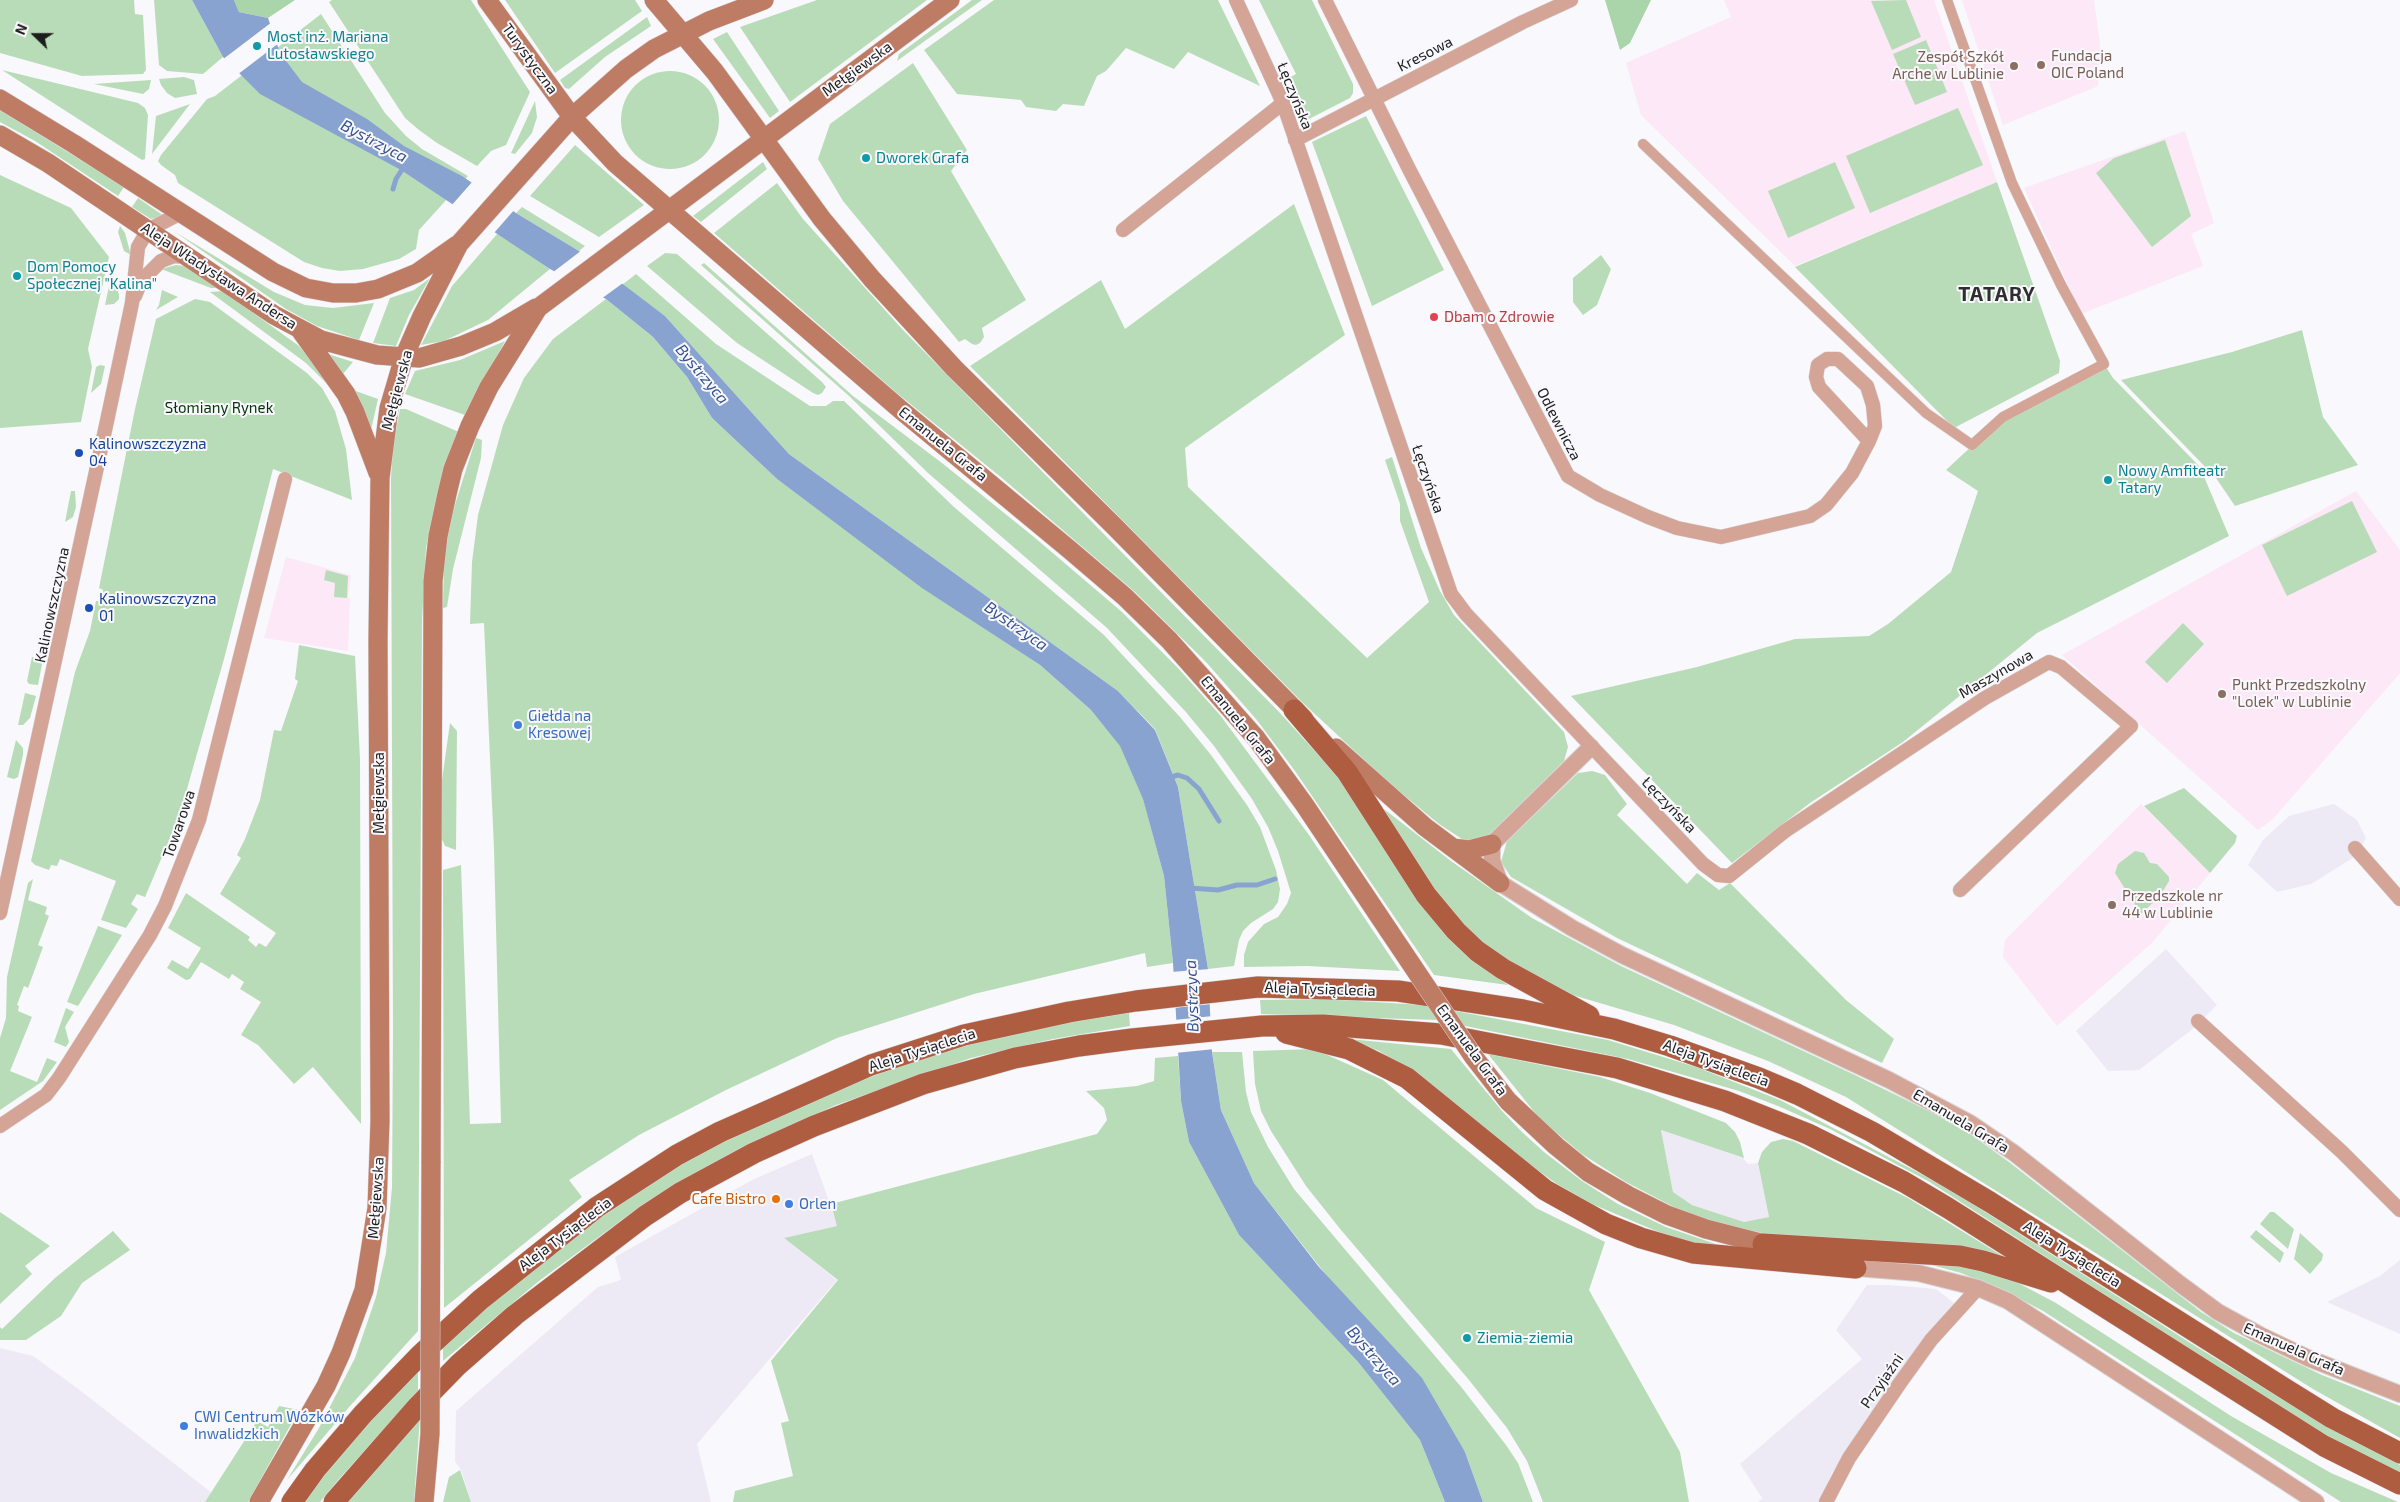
<!DOCTYPE html>
<meta charset="utf-8">
<style>
body{margin:0}
#map{position:relative;width:2400px;height:1502px;overflow:hidden;background:#f9f8fc;font-family:"Exo 2",sans-serif}
canvas{display:block}
.north{position:absolute;left:10px;top:10px;width:50px;height:50px;-webkit-text-stroke:4px #f9f8fc;paint-order:stroke;rotate:292deg;font-size:14px;font-weight:700;line-height:20px;text-align:center;color:#1d1d1e}
.north::after{content:'';display:block;margin:auto;width:18px;height:22px;background:#1d1d1e;clip-path:polygon(50% 0,100% 100%,50% 72%,0 100%)}
</style>
<div id="map">
<canvas width="2400" height="1502"></canvas>
<div class="north">N</div>
</div>
<script>
const context = document.querySelector('canvas').getContext('2d');
context.lineJoin = 'round';
function fillPath(path, color) {
  context.fillStyle = color;
  context.fill(path, 'evenodd');
}
function shape(rows) {
  const path = new Path2D();
  for (const r of rows) {
    if (r.length === 3) {
      path.moveTo(r[0] + r[2], r[1]);
      path.arc(r[0], r[1], r[2], 0, 2 * Math.PI);
      continue;
    }
    path.moveTo(r[0], r[1]);
    for (let i = 2; i < r.length; i += 2) path.lineTo(r[i], r[i + 1]);
  }
  return path;
}
function strokePath(path, color, width, dash) {
  context.strokeStyle = color;
  context.lineWidth = width;
  context.lineCap = dash ? 'butt' : 'round';
  context.setLineDash(dash || []);
  context.stroke(path);
}
function label(font, color, halo, rows, align = 'center') {
  context.font = font + ' "Exo 2",sans-serif';
  context.lineWidth = 4;
  context.setLineDash([]);
  context.textBaseline = 'middle';
  context.strokeStyle = halo;
  context.fillStyle = color;
  for (const [text, x, y, turn = 0] of rows) {
    context.save();
    context.translate(x, y);
    context.rotate((+turn || 0) * Math.PI / 180);
    context.textAlign = isNaN(turn) ? turn : align;
    if (halo) context.strokeText(text, 0, 0);
    context.fillText(text, 0, 0);
    context.restore();
  }
}
fillPath(shape([
 [2334,804,2357,820,2366,838,2356,856,2311,884,2277,892,2248,865,2263,840,2289,816],
 [2166,949,2217,1005,2194,1028,2139,1070,2108,1071,2076,1031],
 [1661,1130,1743,1158,1748,1164,1758,1163,1769,1217,1744,1222,1692,1205,1673,1192],
 [812,1154,838,1226,784,1238,837,1280,697,1444,711,1502,471,1502,461,1470,455,1461,456,1411,598,1287,621,1280,615,1257,752,1180],
 [2400,1260,2400,1334,2327,1302,2380,1276],
 [1867,1285,1889,1285,1936,1289,1954,1303,1899,1374,1832,1473,1819,1502,1758,1502,1762,1498,1740,1464,1862,1359,1836,1330],
 [0,1348,33,1356,77,1388,212,1493,205,1502,0,1502]
]), '#edeaf5');
fillPath(shape([
 [1724,0,1934,0,1997,182,1795,266,1641,115,1626,63,1731,17],
 [1962,0,2094,0,2100,44,2098,86,2003,125],
 [2185,131,2214,223,2191,234,2203,266,2081,314,2024,188],
 [2356,491,2400,550,2400,673,2273,819,2258,830,2062,655],
 [286,557,351,575,348,597,350,598,348,651,264,638],
 [2141,804,2210,873,2152,943,2057,1026,2003,957,2005,940]
]), '#fce8f7');
fillPath(shape([
 [0,0,134,0,135,14,143,15,146,70,143,74,82,76,0,53],
 [154,0,192,0,223,57,203,74,167,71,159,65],
 [332,0,471,0,530,92,506,145,491,151,477,166,437,143,419,130,405,118,329,2],
 [505,0,635,0,642,11,555,73],
 [817,0,927,0,790,102,740,27],
 [972,0,982,0,897,61,899,54],
 [994,0,1218,0,1260,86,1188,52,1174,69,1126,48,1106,71,1097,76,1084,106,1063,104,1056,111,1026,107,1021,100,957,94,924,50],
 [1259,0,1312,0,1353,84,1353,93,1350,98,1307,120,1305,119,1289,78,1296,74],
 [1906,0,1921,37,1892,50,1871,1],
 [321,14,385,113,406,136,422,149,468,176,419,230,416,249,399,259,363,269,340,271,322,268,304,262,178,183,175,175,161,165,158,161,161,155,207,99,215,96],
 [647,17,651,26,605,57,569,89,565,88,560,80],
 [727,32,779,111,770,118,713,39],
 [1926,40,1947,92,1915,105,1893,54],
 [913,63,967,150,951,171,1026,300,982,328,984,337,980,343,976,345,972,344,965,339,959,342,843,201,818,159,830,124],
 [2,70,138,103,145,108,148,115,145,159,142,160],
 [670,120,49],
 [184,77,194,80,197,94,175,98,167,93,161,85,159,79],
 [151,80,149,89,143,94,94,84],
 [535,101,537,117,532,133,515,154,511,153],
 [190,104,152,154,156,116],
 [1958,108,1983,165,1870,213,1846,156],
 [0,110,124,187,118,196,35,141,0,122],
 [1366,116,1444,270,1372,306,1312,142],
 [2165,140,2191,216,2152,247,2096,173,2114,158],
 [575,145,644,205,599,237,530,196],
 [763,162,767,169,701,222,693,216],
 [1835,162,1855,208,1788,238,1768,191],
 [0,175,71,208,109,257,88,349,92,367,81,422,0,428],
 [1997,182,2060,361,2059,373,1954,428,1795,267],
 [777,183,803,219,903,330,1281,714,1342,781,1475,961,1508,985,1434,975,1295,771,1256,719,1206,662,1135,592,1002,478,898,394,714,233],
 [138,198,164,216,151,219,132,207],
 [1294,204,1345,335,1185,448,1188,487,1367,658,1429,602,1400,521,1400,504,1385,460,1392,457,1421,548,1440,591,1454,615,1564,732,1568,747,1564,761,1504,821,1490,834,1477,839,1465,841,1439,824,1388,782,1302,702,970,366,1101,280,1125,329],
 [522,207,585,246,579,251,516,213],
 [120,226,125,233,131,255,124,251,118,232],
 [175,232,274,292,305,305,333,308,374,303,359,340,317,326,286,309],
 [498,233,550,269,488,320,444,341,421,345,452,286],
 [665,253,677,254,822,382,826,387,822,393,818,395,813,393,737,343,647,266],
 [1601,255,1611,269,1597,305,1583,315,1573,302,1573,278],
 [704,263,853,396,942,463,1034,537,1122,612,1178,668,1220,715,1309,835,1400,971,1307,966,1244,967,1244,955,1248,942,1264,924,1278,917,1287,904,1291,893,1278,851,1268,827,1252,799,1214,746,1185,711,1107,628,928,473,849,396,701,265],
 [176,265,185,266,217,288,211,288,161,269],
 [636,274,716,344,810,406,826,406,833,401,844,401,954,507,1104,635,1180,717,1211,755,1247,805,1260,827,1276,870,1280,889,1278,902,1273,909,1251,923,1243,931,1239,940,1234,966,1208,969,1178,787,1155,729,1118,691,789,454,665,316,622,285],
 [111,277,119,294,119,299,114,304,105,305],
 [430,278,409,315,396,346,373,343,390,298,414,290],
 [162,290,178,297,156,310,159,305],
 [223,291,299,346,331,383,328,385,306,363,210,292],
 [195,299,210,302,307,373,322,388,335,411,346,449,352,500,273,469,224,659,179,817,145,897,137,894,131,904,138,909,126,928,101,920,116,881,60,859,57,866,51,865,49,870,35,865,31,861,75,672,90,631,96,601,101,601,103,590,99,588,135,409,156,319],
 [606,299,653,337,687,377,712,418,777,479,922,587,1040,665,1091,710,1120,745,1143,798,1164,876,1173,963,1147,967,1145,953,974,994,837,1038,726,1090,639,1135,569,1180,582,1197,444,1308,443,870,461,865,470,1124,501,1123,494,849,484,623,470,624,472,562,478,515,503,425,524,378,553,339],
 [2302,330,2323,417,2358,465,2235,506,2216,478,2121,380,2232,352],
 [505,341,465,415,405,394,415,371,460,360],
 [328,354,353,362,342,375],
 [2104,364,2113,378,2200,467,2229,536,2037,633,1903,742,1810,803,1732,863,1571,696,1697,667,1795,639,1869,636,1888,624,1951,572,1978,491,1946,470,2003,417],
 [100,365,105,366,101,384,91,393,96,367],
 [353,390,378,399,371,430,364,409],
 [400,409,406,409,459,432,438,492,426,548,422,620,418,1331,350,1406,287,1480,319,1428,355,1358,376,1297,386,1253,392,1187,393,1031,391,478,393,447],
 [476,438,482,440,481,458,453,569,447,607,443,608,444,557,452,514],
 [71,491,75,491,76,507,73,517,65,522],
 [2352,501,2377,552,2287,596,2262,545],
 [326,570,348,576,347,598,334,597,335,583,324,580],
 [2183,623,2204,644,2167,683,2145,662],
 [299,645,355,656,360,759,361,1124,313,1067,294,1084,258,1045,241,1035,261,1002,240,989,244,982,232,974,229,979,201,962,190,979,186,980,167,968,172,960,188,969,201,948,168,928,186,893,250,937,248,940,256,947,259,943,266,947,276,933,220,894,241,858,237,855,245,839,260,800,274,730,281,731,298,681,295,679],
 [32,657,43,659,38,685,29,684,27,681],
 [25,693,36,696,30,718,23,725,18,725],
 [450,723,457,731,456,850,445,846,441,837,442,780],
 [16,740,23,748,23,755,18,777,14,779,7,777],
 [1592,771,1605,775,1627,804,1617,815,1687,884,1697,873,1719,890,1730,883,1846,1000,1894,1039,1882,1063,1617,938,1511,877,1501,862,1507,841,1578,773],
 [2184,788,2237,836,2235,843,2210,873,2144,806],
 [1384,809,1451,861,1532,918,1621,966,1855,1075,1935,1114,1973,1136,2009,1162,2201,1312,2234,1333,2322,1375,2400,1406,2400,1438,2313,1389,1846,1097,1768,1061,1674,1025,1549,988,1472,936,1428,884],
 [2135,851,2144,853,2150,863,2157,864,2169,877,2169,881,2160,896,2141,914,2115,873,2118,864],
 [33,879,28,900,47,907,45,914,49,916,38,945,43,947,28,988,24,986,17,1005,19,1006,18,1011,32,1017,10,1071,37,1082,47,1058,57,1062,43,1081,0,1110,0,1038,6,1018,7,977,28,883],
 [98,926,122,935,78,1006,67,1002],
 [1324,999,1424,1005,1608,1040,1696,1067,1780,1100,1946,1187,2192,1344,2318,1421,2400,1465,2400,1473,2315,1430,1928,1181,1830,1129,1778,1106,1739,1091,1628,1059,1436,1020,1261,1014,1260,1000],
 [66,1008,74,1012,65,1027,69,1042,66,1047,54,1042],
 [1129,1013,1130,1026,1053,1039,971,1058,836,1105,757,1141,682,1180,634,1211,539,1281,443,1361,443,1341,575,1235,674,1168,711,1147,830,1093,909,1062,968,1045,1052,1025],
 [1349,1039,1451,1049,1502,1111,1522,1132,1544,1152,1582,1181,1618,1204,1666,1227,1745,1254,1692,1246,1592,1204,1557,1184,1516,1155,1406,1068,1379,1051],
 [1314,1049,1383,1080,1536,1208,1605,1242,1589,1290,1680,1452,1689,1502,1543,1502,1527,1461,1507,1428,1469,1380,1341,1230,1306,1186,1271,1131,1261,1111,1255,1084,1253,1051],
 [1212,1052,1242,1052,1246,1092,1251,1112,1268,1147,1294,1189,1462,1388,1506,1445,1518,1463,1533,1502,1483,1502,1465,1452,1254,1183,1221,1110],
 [1488,1054,1600,1077,1650,1093,1726,1123,1735,1132,1740,1142,1744,1158,1661,1130,1673,1192,1692,1205,1744,1222,1769,1217,1758,1163,1762,1152,1771,1142,1783,1139,1793,1141,1908,1198,2001,1255,1945,1245,1783,1238,1727,1225,1687,1214,1626,1182,1582,1154,1540,1119],
 [1178,1056,1181,1101,1189,1142,1239,1235,1358,1362,1420,1440,1445,1502,733,1502,735,1491,793,1476,781,1423,789,1421,771,1361,838,1280,784,1238,837,1226,831,1204,1097,1134,1107,1120,1104,1108,1086,1091,1137,1086,1154,1081,1155,1058],
 [0,1212,50,1246,25,1266,32,1274,0,1304],
 [2270,1212,2274,1212,2294,1229,2288,1249,2260,1224],
 [2256,1230,2284,1253,2280,1263,2250,1237],
 [113,1231,130,1250,82,1283,61,1316,26,1340,0,1340,0,1327,2,1329,55,1278],
 [2300,1233,2323,1254,2322,1260,2310,1274,2294,1259],
 [1921,1262,1956,1264,2005,1276,2056,1303,2231,1416,2331,1473,2398,1502,2341,1502,2043,1311,2005,1291,1961,1273],
 [418,1369,418,1392,339,1479,320,1502,304,1502,350,1443],
 [279,1406,299,1410,248,1502,205,1502,257,1421,268,1427],
 [420,1417,414,1502,347,1502],
 [460,1470,471,1502,443,1502,449,1477]
]), '#b9dcb8');
fillPath(shape([
 [234,0,295,0,268,18,239,12],
 [1605,0,1651,0,1630,43,1620,50]
]), '#aad4a9');
fillPath(shape([
 [192,0,234,0,239,12,268,18,280,53,302,82,367,119,404,146,462,176,516,213,579,251,665,316,789,454,1118,691,1155,730,1178,787,1208,969,1212,1052,1221,1110,1254,1183,1319,1267,1422,1378,1465,1452,1483,1502,1445,1502,1420,1440,1358,1362,1239,1235,1189,1142,1181,1101,1173,963,1164,876,1143,799,1120,746,1091,710,1040,665,922,588,777,479,712,418,687,377,653,337,606,299,550,269,401,170,260,94,223,57]
]), '#89a3d1');
fillPath(shape([
 [272,22,279,43,237,75,222,60],
 [473,181,515,209,494,233,451,206],
 [582,250,623,283,601,299,552,273],
 [1210,969,1212,1004,1173,1008,1171,972],
 [1213,1016,1215,1049,1175,1053,1174,1020]
]), '#f9f8fc');
strokePath(shape([
 [393,189,396,179,405,165],
 [1168,778,1178,775,1187,778,1199,789,1219,821],
 [1190,888,1218,890,1237,885,1257,885,1275,879]
]), '#89a3d1', 5);
const pedestrian = shape([
 [1643,144,1926,413,1972,445,2003,417,2104,364,2061,285,2012,183,1947,0]
]);
const minor = shape([
 [1236,0,1283,103,1451,594,1466,614,1703,864,1718,875,1729,876,1785,831,1985,698,2049,662,2061,667,2131,726,1960,890],
 [1325,0,1409,169,1568,476,1600,495,1648,517,1677,528,1721,537,1810,516,1826,505,1852,473,1869,441,1875,426,1873,405,1867,386,1838,359,1827,359,1818,365,1816,377,1819,387,1869,441],
 [1295,140,1523,22,1571,0],
 [1123,230,1283,103],
 [135,296,141,281,161,261,174,256,188,257],
 [2355,848,2400,899],
 [0,913,107,421,132,303,138,247,148,230,181,213],
 [2198,1021,2342,1152,2400,1210],
 [0,1126,46,1095,59,1078,150,935,165,906,199,820,285,479],
 [1826,1502,1849,1458,1900,1383,1931,1340,1978,1288]
]);
const tertiary = shape([
 [1591,747,1492,844,1492,860,1500,883,1572,928,1622,955,1889,1080,1970,1123,2014,1153,2180,1284,2218,1312,2260,1335,2308,1358,2400,1394],
 [1856,1268,1918,1273,1978,1288,2008,1301,2316,1502]
]);
const secondary = shape([
 [487,0,572,117,615,163,901,410,1070,550,1125,597,1169,640,1256,738,1304,804,1389,931],
 [654,0,715,72,822,219,872,279,954,368,1114,526,1304,719],
 [0,99,74,144,273,272,306,288,333,293,356,293,378,289,417,273,457,245],
 [0,135,48,163,274,315,321,340,377,355,419,358,461,346,495,332,536,308],
 [301,331,346,394,355,412,378,473],
 [1336,748,1425,827,1500,883],
 [1453,848,1469,850,1492,844],
 [1508,1101,1556,1146,1588,1172,1629,1196,1667,1215,1706,1229,1776,1247],
 [431,1163,433,581,438,536,447,494,453,469,470,426,489,387,538,308,950,0],
 [259,1502,326,1386,341,1353,364,1290,377,1208,380,1121,378,640,380,478,389,408,404,357,422,316,459,244,572,117,626,69,654,49,709,21,764,0]
]);
const primary = shape([
 [1294,710,1347,772,1426,895,1456,931,1477,951,1503,969,1589,1016],
 [1286,1033,1349,1049,1407,1078,1545,1190,1606,1224,1641,1238,1693,1253,1856,1268],
 [1763,1244,1960,1256,1983,1261,2051,1282],
 [292,1502,315,1470,363,1414,420,1355,480,1300,597,1207,677,1155,720,1132,871,1065,964,1035,1069,1012,1136,1001,1258,987,1398,991,1523,1010,1614,1029,1670,1046,1759,1078,1797,1094,1872,1132,1990,1202,2284,1388,2332,1418,2400,1453],
 [334,1502,418,1406,458,1365,515,1315,645,1216,680,1193,754,1153,814,1126,923,1084,1015,1058,1079,1046,1132,1039,1262,1026,1323,1025,1441,1034,1617,1068,1725,1101,1808,1134,1904,1182,1948,1208,2324,1446,2400,1484]
]);
strokePath(pedestrian, '#d6d5d8', 11);
strokePath(minor, '#d6d5d8', 15);
strokePath(tertiary, '#d6d5d8', 18);
strokePath(secondary, '#d6d5d8', 20);
strokePath(primary, '#d6d5d8', 22);
strokePath(pedestrian, '#d4a596', 10);
strokePath(minor, '#d4a596', 14);
strokePath(tertiary, '#d4a596', 16);
strokePath(secondary, '#bf7c65', 19);
strokePath(primary, '#ae5d41', 21);
const secondaryBridge = shape([
 [1389,931,1473,1056,1508,1101],
 [424,1502,430,1434,431,1163]
]);
strokePath(secondaryBridge, '#d6d5d8', 20, []);
strokePath(secondaryBridge, '#bf7c65', 19);
for (const [x, y, r, color] of [
 [257,46,5,"#0f9aa8"],
 [2041,65,5,"#8d6e63"],
 [2014,66,5,"#8d6e63"],
 [866,158,5,"#0f9aa8"],
 [17,276,5,"#0f9aa8"],
 [1434,317,5,"#e0444e"],
 [79,453,5,"#1a4fb4"],
 [2108,480,5,"#0f9aa8"],
 [89,608,5,"#1a4fb4"],
 [2222,694,5,"#8d6e63"],
 [518,725,5,"#3f7fe0"],
 [2112,905,5,"#8d6e63"],
 [776,1199,5,"#e8710a"],
 [789,1204,5,"#3f7fe0"],
 [1467,1338,5,"#0f9aa8"],
 [184,1426,5,"#3f7fe0"]
]) {
  const dot = new Path2D();
  dot.arc(x, y, r, 0, 2 * Math.PI);
  context.fillStyle = color;
  context.fill(dot);
  strokePath(dot, '#f9f8fc', 2);
}
label('15px', '#0d838f', '#f9f8fc', [
 ["Most inż. Mariana",267,37],
 ["Lutosławskiego",267,54],
 ["Dworek Grafa",876,158],
 ["Dom Pomocy",27,267],
 ["Społecznej \"Kalina\"",27,284],
 ["Nowy Amfiteatr",2118,471],
 ["Tatary",2118,488],
 ["Ziemia-ziemia",1477,1338]
], 'left');
label('15px', '#1d1d1e', '#f9f8fc', [
 ["Kresowa",1425,54,-27],
 ["Turystyczna",530,59,54],
 ["Mełgiewska",857,69,-36],
 ["Łęczyńska",1295,96,68],
 ["Aleja Władysława Andersa",219,276,33],
 ["Mełgiewska",397,390,-75],
 ["Odlewnicza",1559,424,63],
 ["Emanuela Grafa",943,444,39],
 ["Łęczyńska",1428,479,71],
 ["Kalinowszczyzna",52,605,-78],
 ["Maszynowa",1996,674,-30],
 ["Emanuela Grafa",1238,720,51],
 ["Mełgiewska",379,793,-90],
 ["Łęczyńska",1669,805,46],
 ["Towarowa",179,824,-71],
 ["Aleja Tysiąclecia",1320,989,2],
 ["Aleja Tysiąclecia",922,1050,-18],
 ["Emanuela Grafa",1472,1050,54],
 ["Aleja Tysiąclecia",1716,1063,20],
 ["Emanuela Grafa",1961,1121,31],
 ["Mełgiewska",376,1198,-86],
 ["Aleja Tysiąclecia",565,1234,-37],
 ["Aleja Tysiąclecia",2072,1254,32],
 ["Emanuela Grafa",2294,1349,24],
 ["Przyjaźni",1882,1381,-55]
]);
label('15px', '#785e54', '#f9f8fc', [
 ["Fundacja",2051,56],
 ["OIC Poland",2051,73],
 ["Zespół Szkół",2004,57,"right"],
 ["Arche w Lublinie",2004,74,"right"],
 ["Punkt Przedszkolny",2232,685],
 ["\"Lolek\" w Lublinie",2232,702],
 ["Przedszkole nr",2122,896],
 ["44 w Lublinie",2122,913]
], 'left');
label('15px', '#be3a42', '#f9f8fc', [
 ["Dbam o Zdrowie",1444,317]
], 'left');
label('15px', '#06340a', '#f9f8fc', [
 ["Słomiany Rynek",219,408]
]);
label('15px', '#164399', '#f9f8fc', [
 ["Kalinowszczyzna",89,444],
 ["04",89,461],
 ["Kalinowszczyzna",99,599],
 ["01",99,616]
], 'left');
label('15px', '#366cbe', '#f9f8fc', [
 ["Giełda na",528,716],
 ["Kresowej",528,733],
 ["Orlen",799,1204],
 ["CWI Centrum Wózków",194,1417],
 ["Inwalidzkich",194,1434]
], 'left');
label('15px', '#c56008', '#f9f8fc', [
 ["Cafe Bistro",766,1199]
], 'right');
label('italic 16px', '#34538e', '#f9f8fc', [
 ["Bystrzyca",374,141,28],
 ["Bystrzyca",702,374,50],
 ["Bystrzyca",1016,626,35],
 ["Bystrzyca",1192,996,-92],
 ["Bystrzyca",1374,1356,49]
]);
context.letterSpacing = '1px';
label('bold 20px', '#2f2e31', '#f9f8fc', [
 ["TATARY",1997,294]
]);
context.letterSpacing = '0px';
</script>
